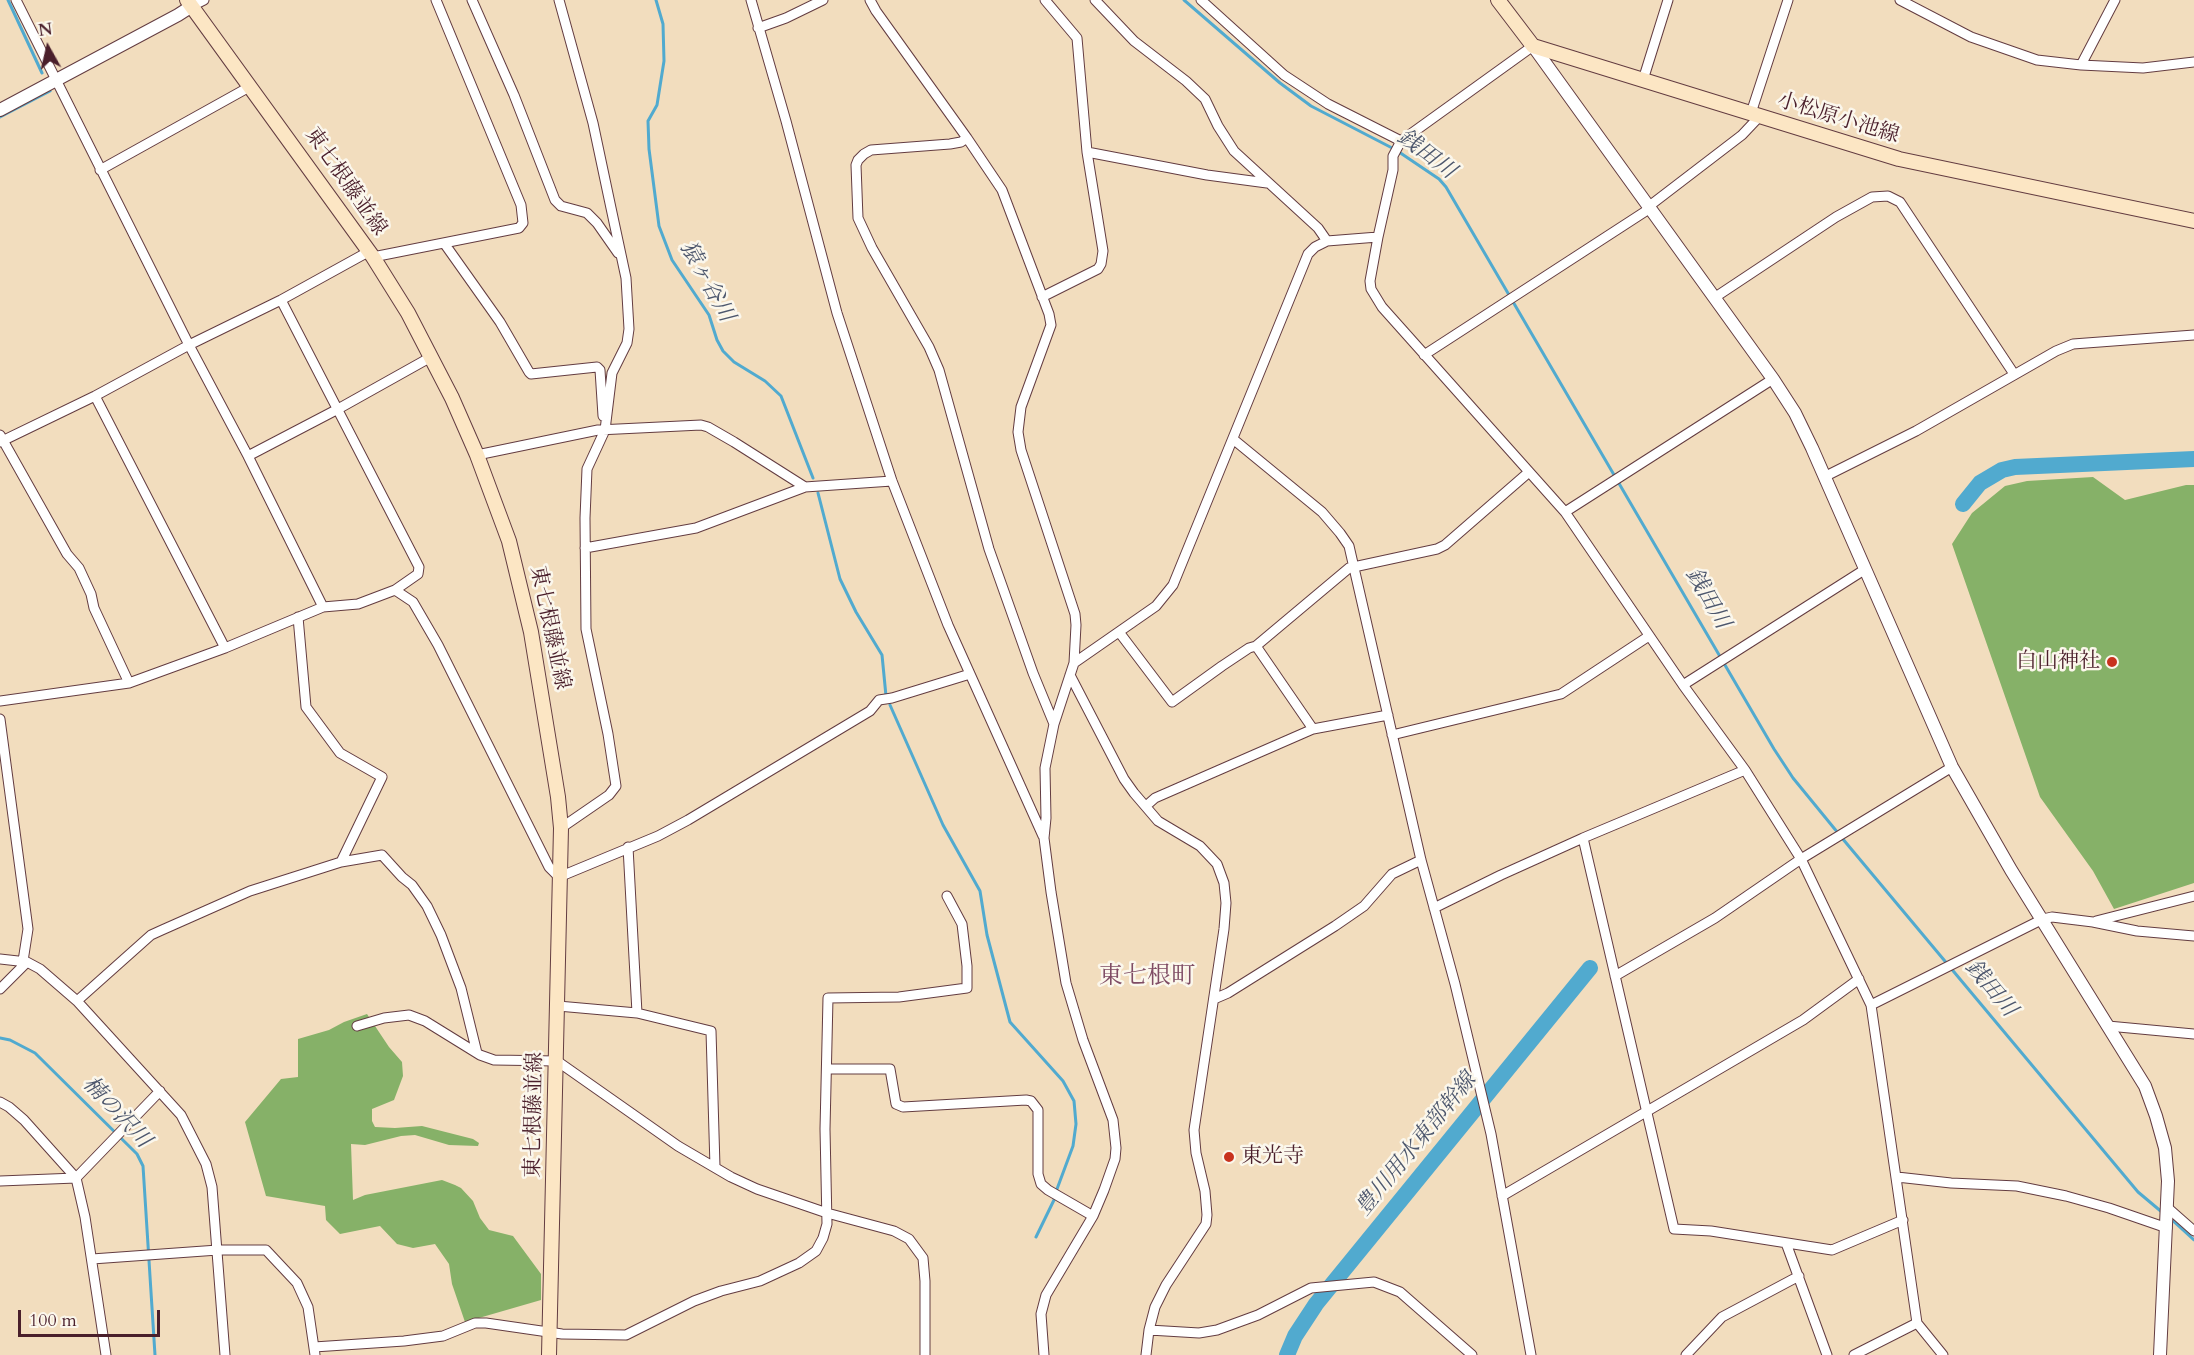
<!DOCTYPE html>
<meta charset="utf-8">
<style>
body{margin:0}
#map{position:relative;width:2194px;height:1355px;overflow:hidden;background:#f2ddbe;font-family:Cardo,serif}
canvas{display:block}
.north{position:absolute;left:18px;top:18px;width:60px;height:60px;-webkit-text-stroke:4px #fbf7ec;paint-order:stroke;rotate:352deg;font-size:16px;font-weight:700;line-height:24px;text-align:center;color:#4a1f2b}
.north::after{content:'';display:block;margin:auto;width:21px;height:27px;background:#4a1f2b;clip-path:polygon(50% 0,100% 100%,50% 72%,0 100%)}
.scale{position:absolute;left:18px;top:1310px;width:142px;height:27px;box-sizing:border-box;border:3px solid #4a1f2b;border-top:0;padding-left:8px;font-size:18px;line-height:21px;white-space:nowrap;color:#4a1f2b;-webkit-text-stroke:4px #fbf7ec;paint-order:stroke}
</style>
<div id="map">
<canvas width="2194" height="1355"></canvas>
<div class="north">N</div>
<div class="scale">100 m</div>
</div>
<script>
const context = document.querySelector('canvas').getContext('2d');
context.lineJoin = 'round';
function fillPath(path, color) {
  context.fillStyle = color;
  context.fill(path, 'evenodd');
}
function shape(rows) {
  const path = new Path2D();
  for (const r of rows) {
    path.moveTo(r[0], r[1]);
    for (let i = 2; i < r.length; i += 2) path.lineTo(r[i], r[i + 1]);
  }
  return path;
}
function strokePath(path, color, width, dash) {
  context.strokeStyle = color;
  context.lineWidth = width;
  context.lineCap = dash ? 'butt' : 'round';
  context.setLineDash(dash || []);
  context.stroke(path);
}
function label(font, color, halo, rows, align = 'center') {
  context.font = font + ' Cardo,"Noto Serif JP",serif';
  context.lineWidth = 5;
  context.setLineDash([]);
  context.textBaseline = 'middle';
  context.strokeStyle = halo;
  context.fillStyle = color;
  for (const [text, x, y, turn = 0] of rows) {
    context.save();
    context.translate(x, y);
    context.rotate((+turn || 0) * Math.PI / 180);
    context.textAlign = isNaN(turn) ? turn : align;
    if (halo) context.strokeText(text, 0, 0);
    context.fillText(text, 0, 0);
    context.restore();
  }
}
fillPath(shape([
 [2093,477,2125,500,2186,485,2194,485,2194,883,2114,909,2093,871,2040,797,1952,544,1972,513,2005,486,2027,481],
 [367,1014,389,1047,402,1062,403,1076,394,1100,372,1109,372,1121,375,1127,395,1128,422,1126,473,1139,479,1143,478,1146,449,1145,415,1135,401,1136,365,1145,351,1144,353,1200,365,1195,442,1180,455,1185,461,1188,473,1201,480,1218,489,1230,513,1236,541,1274,541,1300,465,1322,452,1284,449,1264,435,1244,413,1248,397,1244,380,1226,340,1234,326,1220,325,1206,266,1196,245,1122,281,1079,298,1077,298,1039,329,1030,344,1022]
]), '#86b168');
strokePath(shape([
 [8,0,42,73],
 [656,0,663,24,664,61,657,105,648,121,649,149,659,226,672,260,709,315,717,340,723,351,734,362,765,381,781,396,813,478],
 [1184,0,1280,83,1311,106,1396,150,1439,179,1446,187,1774,749,1793,778,1838,833],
 [0,117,50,91],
 [818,493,840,579,856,612,882,655,886,696],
 [890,705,943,825,980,891,987,935,1010,1022,1063,1081,1074,1101,1076,1124,1073,1146,1057,1189],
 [1842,838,2138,1192,2163,1213],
 [0,1038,10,1040,35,1053,137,1154,143,1166,155,1355],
 [2171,1219,2194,1240],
 [1036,1237,1054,1200]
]), '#51aacf', 3);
strokePath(shape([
 [1963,504,1980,483,2002,470,2015,467,2194,459],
 [1287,1355,1295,1336,1316,1304,1590,968]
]), '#51aacf', 16);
const minor = shape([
 [16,0,189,345,248,456,323,607],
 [472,0,514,95,555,200,561,206,587,213,597,223,618,253],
 [559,0,593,123,611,208,626,278,629,329,627,343,612,373,605,430,587,469,585,518,586,629,608,734,616,786,609,795,561,828],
 [751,0,786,121,837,313,892,481,948,625,1043,836],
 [870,0,876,11,967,138,1002,190,1049,314,1051,325,1021,407,1018,432,1021,450,1075,614,1076,625,1074,663,1054,724,1045,768,1046,818,1044,838,1051,892,1066,983,1083,1040,1113,1120,1116,1148,1115,1159,1104,1190,1093,1216,1046,1295,1041,1314,1044,1355],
 [1095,0,1134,41,1186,81,1205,99,1218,126,1234,151,1318,228,1327,241],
 [1201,0,1284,75,1328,104,1401,141],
 [1900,0,1971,37,2037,60,2081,65,2143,68,2194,62],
 [192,6,204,0],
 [758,28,786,18,823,0],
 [1533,46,1401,141,1393,156,1393,170,1378,237,1370,281,1371,289,1382,307,1565,512,1683,685,1745,770,1801,859,1871,1005,1917,1323,1943,1355],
 [2081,65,2115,0],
 [1643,80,1668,0],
 [1751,113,1788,0],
 [967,138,961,142,950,144,871,150,864,154,858,160,856,165,858,218,872,248,929,347,939,370,989,549,1033,673,1054,724],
 [1087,152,1207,175,1267,183],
 [100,170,251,86],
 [1648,207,1742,135,1759,117],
 [444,243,500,322,529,372,531,374,597,367,600,370,603,416],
 [373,257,519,228,523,223,521,205,436,0],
 [1042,297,1098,269,1101,264,1103,251,1087,152,1077,38,1045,0],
 [1714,298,1836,217,1872,197,1888,196,1900,202,2014,374],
 [281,300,419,567,418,574,395,590],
 [1424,355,1649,209],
 [95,396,225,648],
 [0,435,67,554,79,568,91,594,94,608,129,683],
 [1233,439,1322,512,1340,533,1349,546,1421,860,1455,984,1491,1134,1531,1355],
 [0,442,95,396,189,345,281,300,368,252],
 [477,455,598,430,701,425,708,427,734,442,805,487],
 [248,456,338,409,431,357],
 [1824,477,1916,431,2056,351,2073,344,2194,335],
 [1565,512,1773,379],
 [585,548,696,528,805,487,892,481],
 [298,617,306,707,340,753,382,777,341,862],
 [1119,632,1172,702,1222,666,1249,648,1256,646,1349,568,1437,549,1445,545,1529,472],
 [1256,646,1313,729],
 [1074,663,1156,606,1173,585,1308,254,1315,247,1327,241,1378,237],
 [1070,675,1124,779,1134,793,1158,821,1200,846,1217,864,1224,883,1226,903,1224,929,1194,1130,1196,1153,1205,1191,1207,1215,1206,1224,1166,1285,1155,1307,1149,1330,1146,1355],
 [1683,685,1864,570],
 [0,701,129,683,225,648,323,607,358,604,395,590,413,602,438,645,549,867,559,877,658,836,688,820,870,711,879,700,892,698,970,674],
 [0,719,28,929,23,961],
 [1392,735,1561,694,1649,636],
 [1146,806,1155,798,1313,729,1388,715],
 [1583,838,1674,1229,1711,1231,1832,1250,1903,1220],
 [628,847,637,1013],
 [1434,908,1501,875,1583,838,1745,770],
 [2096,921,2194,896],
 [0,959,27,962,40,969,77,1001,181,1115,206,1164,212,1187,225,1355],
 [1615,976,1715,918,1801,859,1952,767],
 [0,989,27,962],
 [1214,999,1228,993,1335,926,1364,906,1392,874,1421,860],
 [77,1001,151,935,162,930,250,891,341,862,382,855,402,877,412,885,427,906,441,935,461,988,477,1053],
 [1871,1005,2043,919,2052,917,2093,922,2137,931,2194,936],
 [558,1006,637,1013,711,1031,715,1167],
 [357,1026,384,1018,409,1015,425,1021,480,1055,494,1060,557,1061,678,1146,731,1177,757,1189,827,1213,894,1231,909,1239,923,1258,925,1281,925,1355],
 [2108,1026,2194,1034],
 [827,1069,890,1069,896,1104,903,1107,1026,1100,1031,1101,1038,1110,1038,1174,1041,1184,1048,1190,1093,1216],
 [0,1102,9,1107,24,1120,76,1178,85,1217,106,1355],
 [1897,1177,1951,1183,2017,1186,2066,1196,2109,1208,2167,1228],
 [0,1181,76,1178,160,1091],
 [1502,1196,1803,1020,1859,979],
 [2168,1208,2194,1231],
 [1786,1243,1827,1355],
 [92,1259,218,1250,266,1250,297,1283,308,1307,315,1355],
 [1149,1330,1199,1333,1217,1330,1258,1315,1311,1288,1374,1282,1400,1292,1472,1355],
 [314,1347,404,1341,443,1336,475,1323,486,1323,562,1334,626,1335,694,1301,721,1291,760,1281,799,1263,816,1251,823,1238,827,1224,825,1129,828,998,899,997,967,988,967,966,962,924,947,896],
 [1686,1355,1722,1317,1799,1276],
 [1854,1355,1917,1323]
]);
const tertiary = shape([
 [1533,46,1773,379,1795,413,1812,448,1952,767,2011,870,2145,1086,2156,1116,2165,1148,2168,1181,2160,1355],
 [0,110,178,15,192,6]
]);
const secondary = shape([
 [187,0,373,257,408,313,452,398,477,455,509,541,531,632,558,797,561,828,549,1355],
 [1498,0,1533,46,1899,159,2194,221]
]);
strokePath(minor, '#633c41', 11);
strokePath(tertiary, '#633c41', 14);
strokePath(secondary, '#633c41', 16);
strokePath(minor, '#fff', 9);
strokePath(tertiary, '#fff', 12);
strokePath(secondary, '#fce6c4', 14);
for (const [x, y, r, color] of [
 [2112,662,6,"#c8321e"],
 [1229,1157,6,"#c8321e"]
]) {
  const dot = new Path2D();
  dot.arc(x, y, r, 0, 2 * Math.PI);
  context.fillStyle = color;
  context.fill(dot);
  strokePath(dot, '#fbf7ec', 2);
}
label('21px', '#4a1f2b', '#fbf7ec', [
 ["小松原小池線",1838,119,17],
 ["東七根藤並線",345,182,55],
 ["東七根藤並線",549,628,78],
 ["東七根藤並線",535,1115,-89]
]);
label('21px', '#4a1f2b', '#fbf7ec', [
 ["白山神社",2100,662],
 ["東光寺",1241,1157,"left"]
], 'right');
label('italic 22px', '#4d576d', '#fbf7ec', [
 ["銭田川",1426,155,37],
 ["猿ヶ谷川",706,282,61],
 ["銭田川",1707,599,60],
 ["銭田川",1990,989,50],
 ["楠の沢川",116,1113,47],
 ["豊川用水東部幹線",1417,1145,-51]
]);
label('24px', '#7f4c64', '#fbf7ec', [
 ["東七根町",1147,977]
]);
</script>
